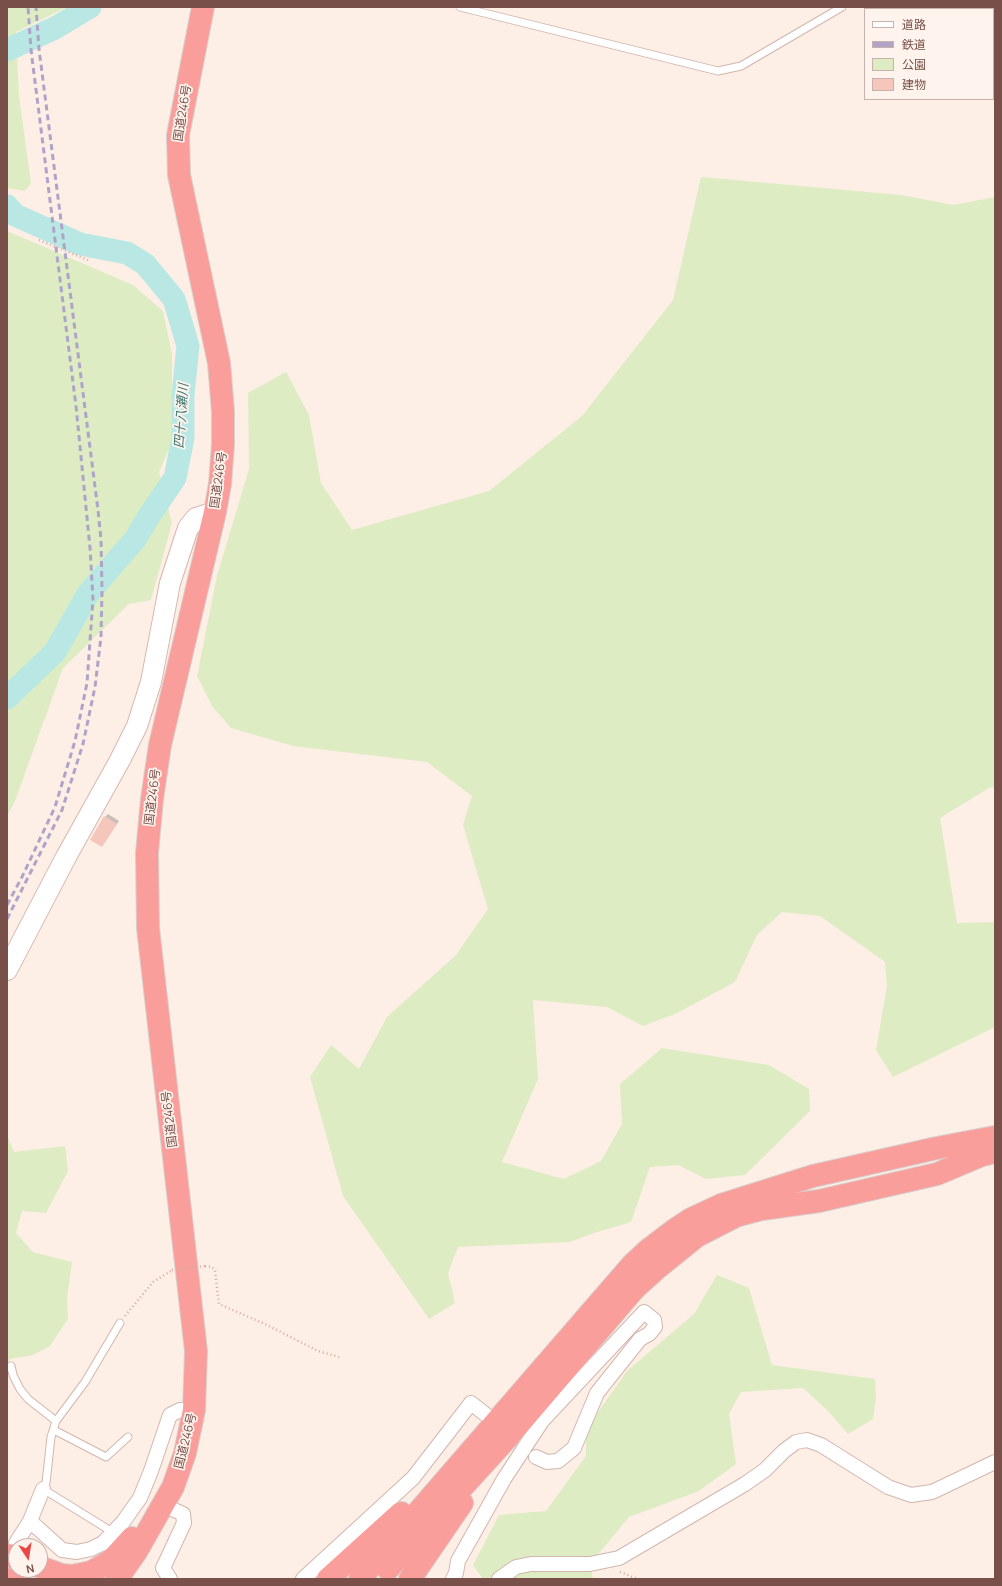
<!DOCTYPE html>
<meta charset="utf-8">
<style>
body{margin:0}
#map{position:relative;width:1002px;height:1586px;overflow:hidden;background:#fdefe6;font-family:Manrope,"Noto Sans JP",sans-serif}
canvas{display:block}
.frame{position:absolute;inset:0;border:8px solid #784f49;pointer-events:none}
.legend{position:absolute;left:864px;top:8px;width:130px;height:92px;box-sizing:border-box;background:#fff4ed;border:1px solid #c9b2ab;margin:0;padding:5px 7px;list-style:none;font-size:12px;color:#784f49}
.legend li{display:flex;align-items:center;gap:8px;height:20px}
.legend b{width:20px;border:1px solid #c9b2ab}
.north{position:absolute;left:8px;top:1538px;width:40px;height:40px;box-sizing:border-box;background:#fff4ed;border:1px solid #c9b2ab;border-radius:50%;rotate:168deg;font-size:11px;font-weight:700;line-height:16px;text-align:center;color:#784f49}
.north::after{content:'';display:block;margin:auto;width:14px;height:18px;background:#eb4747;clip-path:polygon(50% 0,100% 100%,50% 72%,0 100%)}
</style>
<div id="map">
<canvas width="1002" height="1586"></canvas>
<div class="frame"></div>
<ul class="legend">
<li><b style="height:5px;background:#fff"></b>道路</li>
<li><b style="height:5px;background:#afa3c8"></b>鉄道</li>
<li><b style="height:11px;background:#ddecc3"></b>公園</li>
<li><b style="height:11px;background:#f4c6bc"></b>建物</li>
</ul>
<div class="north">N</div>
</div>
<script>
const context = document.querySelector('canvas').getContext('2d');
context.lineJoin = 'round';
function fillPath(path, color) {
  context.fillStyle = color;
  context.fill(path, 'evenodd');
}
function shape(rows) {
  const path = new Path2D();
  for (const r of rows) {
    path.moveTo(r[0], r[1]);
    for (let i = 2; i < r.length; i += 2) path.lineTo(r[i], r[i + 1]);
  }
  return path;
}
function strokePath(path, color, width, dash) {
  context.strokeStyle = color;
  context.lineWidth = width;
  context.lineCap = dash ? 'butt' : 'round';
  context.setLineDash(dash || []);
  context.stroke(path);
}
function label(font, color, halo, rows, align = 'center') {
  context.font = font + ' Manrope,"Noto Sans JP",sans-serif';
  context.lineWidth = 3.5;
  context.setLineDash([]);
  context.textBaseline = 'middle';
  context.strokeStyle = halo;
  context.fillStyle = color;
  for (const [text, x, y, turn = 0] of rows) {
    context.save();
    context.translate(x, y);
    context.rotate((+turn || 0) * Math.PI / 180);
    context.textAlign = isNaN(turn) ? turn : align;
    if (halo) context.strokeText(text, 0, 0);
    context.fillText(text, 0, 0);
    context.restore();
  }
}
fillPath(shape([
 [7,7,67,7,16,32,19,96,31,183,25,191,7,188],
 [701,177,901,195,954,205,995,197,995,787,989,788,940,818,957,923,995,922,995,1027,893,1077,876,1050,887,986,885,962,820,916,782,912,757,935,735,982,677,1013,643,1026,607,1007,533,1000,538,1079,502,1162,564,1179,601,1161,622,1124,620,1084,662,1048,769,1065,809,1089,810,1111,745,1175,706,1179,678,1165,650,1167,631,1222,594,1233,570,1242,458,1247,448,1273,455,1303,429,1319,343,1196,310,1077,331,1045,359,1069,387,1017,456,955,488,909,463,825,472,796,427,762,293,746,231,728,212,706,197,676,217,576,249,469,248,393,286,372,309,415,321,483,352,530,489,491,582,416,673,300],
 [7,231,133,285,163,311,172,354,172,442,159,472,172,523,151,600,129,604,63,668,15,801,7,816],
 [7,1135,14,1152,65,1146,68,1171,46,1213,22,1211,16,1233,33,1252,72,1262,67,1298,68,1319,50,1346,33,1355,10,1359,7,1365],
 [717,1275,749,1288,772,1365,875,1379,876,1398,873,1419,848,1434,828,1411,803,1388,741,1392,729,1414,736,1464,699,1491,629,1517,590,1564,593,1579,483,1579,473,1565,499,1515,546,1511,586,1456,586,1429,627,1371,694,1314]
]), '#ddecc3');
fillPath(shape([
 [108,814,119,821,102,846,105,817]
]), '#0003');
strokePath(shape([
 [7,50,55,28,90,7],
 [7,206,15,215,80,244,127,253,145,264,174,299,188,346,183,395,183,438,175,478,149,516,136,538,88,594,55,652,7,698]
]), '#b9e8e4', 23);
fillPath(shape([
 [104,816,117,824,102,847,90,840]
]), '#f4c6bc');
const lane = shape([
 [460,7,718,71,741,66,842,7],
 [7,1368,11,1366,13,1375,20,1389,28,1399,56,1421],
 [54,1430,106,1457,128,1437],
 [114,1533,43,1489,46,1483,51,1437,56,1421,85,1382,120,1323]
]);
const street = shape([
 [30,1521,62,1550,77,1552,91,1549,103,1543,123,1522,140,1498,151,1471,170,1415,180,1410,194,1410],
 [16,1543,30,1521,43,1489],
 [170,1579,163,1568,184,1523,183,1514,172,1509],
 [303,1579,413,1478,471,1403,485,1414],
 [453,1579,456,1573,458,1561,504,1479,542,1421,644,1312,654,1320,655,1327,649,1334,640,1339,597,1393,574,1448,558,1461,547,1462,536,1457],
 [499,1579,516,1567,531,1564,590,1564,619,1558,745,1484,765,1470,784,1451,796,1442,807,1440,821,1445,888,1487,911,1495,932,1492,995,1462]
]);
const secondary = shape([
 [7,970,66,857,120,760,137,726,151,682,170,583,188,528,196,518,215,512]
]);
const highway = shape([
 [40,1567,62,1575,72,1576,91,1572,102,1566,113,1559,132,1538],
 [388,1569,507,1438,635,1288,655,1270,697,1236,736,1216,762,1209,819,1201,937,1174,982,1155,995,1152],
 [7,1574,16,1579],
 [117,1579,136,1552,173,1487,185,1453,194,1410,196,1351,148,928,147,853,152,799,160,745,215,512,220,484,223,444,223,412,219,363,179,175,178,135,203,7],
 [328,1579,401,1513],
 [360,1579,632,1265,648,1250,673,1231,691,1219,721,1205,813,1176,937,1148,995,1137],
 [410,1579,462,1503]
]);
strokePath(lane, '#d2b6ae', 9);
strokePath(street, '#d2b6ae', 16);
strokePath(secondary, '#d8b6ad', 22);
strokePath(highway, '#d9cecc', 24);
strokePath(shape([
 [39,240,88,260],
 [205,1266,212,1267,215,1271,219,1304,267,1325,318,1351,342,1358],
 [125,1316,153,1282,171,1271],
 [620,1572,638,1579]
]), '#d9a99f', 2.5, [1, 3]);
strokePath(lane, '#fff', 7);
strokePath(street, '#fff', 14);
strokePath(secondary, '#fff', 20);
strokePath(highway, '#f99e9b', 22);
strokePath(shape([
 [7,905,22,877,55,807,75,741,87,683,93,599,90,548,76,406,31,50,28,7],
 [7,919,62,810,83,744,95,687,101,637,102,591,101,540,98,510,39,49,36,7]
]), '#afa3c8', 3, [6, 4]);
const highwayBridge = shape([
 [7,1555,16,1558]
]);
strokePath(highwayBridge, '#d9cecc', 24, []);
strokePath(shape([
 [172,1270,205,1266]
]), '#d9a99f', 2.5, [1, 3]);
strokePath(highwayBridge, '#f99e9b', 22);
label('12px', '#784f49', '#fff4ed', [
 ["国道246号",183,113,-81],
 ["国道246号",219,480,-82],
 ["国道246号",153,797,-83],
 ["国道246号",170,1119,-97],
 ["国道246号",186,1441,-76]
]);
label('italic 13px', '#3a7673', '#fff4ed', [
 ["四十八瀬川",182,416,-86]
]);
</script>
